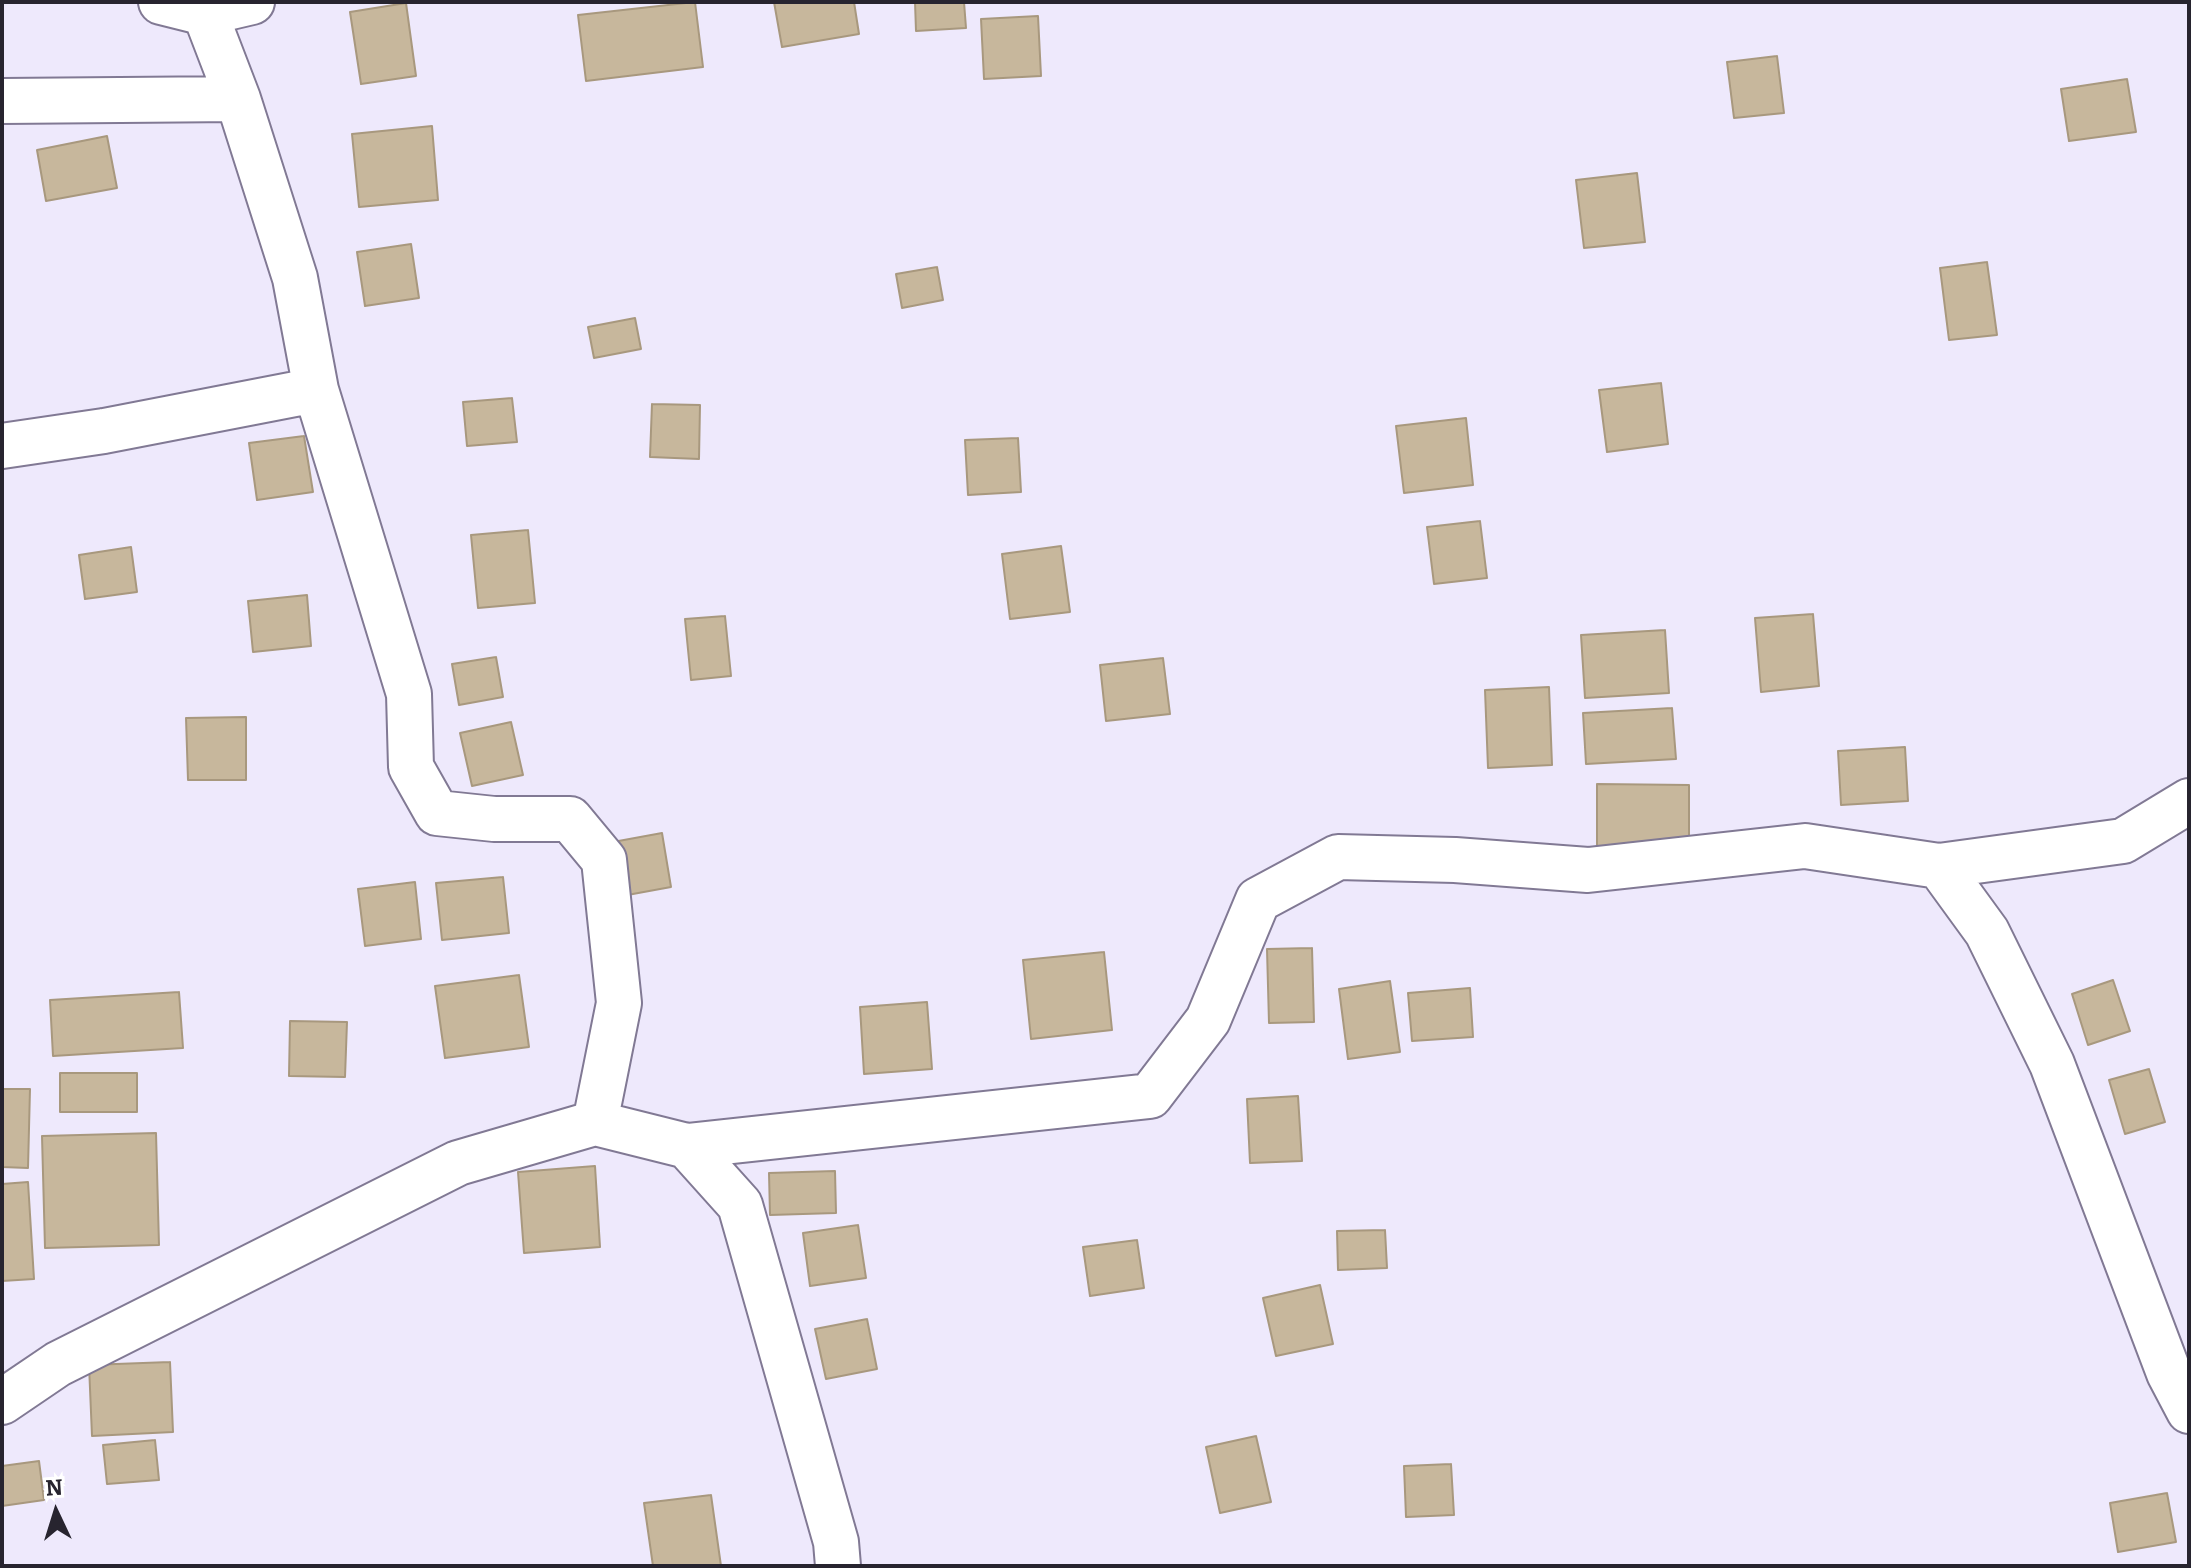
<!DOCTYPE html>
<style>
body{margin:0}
#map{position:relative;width:2191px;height:1568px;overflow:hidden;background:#eee9fc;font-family:Bitter,serif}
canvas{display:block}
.frame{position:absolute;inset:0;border:4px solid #27242f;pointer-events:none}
.north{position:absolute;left:16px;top:1472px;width:80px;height:80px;-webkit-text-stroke:6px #fff;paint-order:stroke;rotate:356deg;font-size:22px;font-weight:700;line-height:32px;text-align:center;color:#27242f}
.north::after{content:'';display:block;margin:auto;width:28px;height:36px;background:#27242f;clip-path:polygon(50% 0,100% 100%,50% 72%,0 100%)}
</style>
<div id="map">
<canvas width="2191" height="1568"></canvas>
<div class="frame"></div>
<div class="north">N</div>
</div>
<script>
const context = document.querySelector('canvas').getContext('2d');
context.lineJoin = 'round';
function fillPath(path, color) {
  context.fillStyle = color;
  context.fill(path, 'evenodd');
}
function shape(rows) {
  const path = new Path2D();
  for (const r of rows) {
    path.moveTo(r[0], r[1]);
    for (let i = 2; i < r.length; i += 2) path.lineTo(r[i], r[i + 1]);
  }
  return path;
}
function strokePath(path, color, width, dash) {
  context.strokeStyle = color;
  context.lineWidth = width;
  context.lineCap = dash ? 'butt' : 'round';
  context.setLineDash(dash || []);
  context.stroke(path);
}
const building = shape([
 [695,2,703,67,586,81,578,15,695,2],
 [774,2,854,2,859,34,782,47,774,2],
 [915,2,964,2,966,28,916,31,915,2],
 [406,3,416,76,361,84,350,12,406,3],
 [1038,16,1041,76,984,79,981,19,1038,16],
 [1777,56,1784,113,1734,118,1727,62,1777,56],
 [2127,79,2136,132,2069,141,2061,89,2127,79],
 [432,126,438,200,359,207,352,134,432,126],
 [107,136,117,188,46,201,37,150,107,136],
 [1637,173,1645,242,1584,248,1576,180,1637,173],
 [411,244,419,298,365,306,357,252,411,244],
 [1987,262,1997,335,1949,340,1940,268,1987,262],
 [937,267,943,300,902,308,896,274,937,267],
 [635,318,641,349,594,358,588,327,635,318],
 [1661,383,1668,444,1607,452,1599,390,1661,383],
 [512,398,517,442,467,446,463,402,512,398],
 [652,404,700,405,699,459,650,457,652,404],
 [1466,418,1473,485,1404,493,1396,426,1466,418],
 [304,436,313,492,257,500,249,443,304,436],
 [1018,438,1021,492,968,495,965,440,1018,438],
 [1480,521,1487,578,1434,584,1427,527,1480,521],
 [528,530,535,603,478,608,471,535,528,530],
 [1061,546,1070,612,1010,619,1002,554,1061,546],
 [131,547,137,592,85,599,79,555,131,547],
 [307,595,311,646,253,652,248,601,307,595],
 [1813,614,1819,686,1761,692,1755,618,1813,614],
 [725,616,731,676,691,680,685,619,725,616],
 [1665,630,1669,693,1585,698,1581,635,1665,630],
 [496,657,503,697,459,705,452,664,496,657],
 [1163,658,1170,714,1106,721,1100,665,1163,658],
 [1549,687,1552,765,1488,768,1485,690,1549,687],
 [1672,708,1676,759,1586,764,1583,713,1672,708],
 [246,717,246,780,188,780,186,718,246,717],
 [511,722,523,775,472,786,460,733,511,722],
 [1905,747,1908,801,1841,805,1838,751,1905,747],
 [1597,784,1689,785,1689,852,1597,851,1597,784],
 [662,833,671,887,622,896,613,842,662,833],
 [503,877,509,933,442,940,436,883,503,877],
 [415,882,421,939,365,946,358,889,415,882],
 [1312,948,1314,1022,1269,1023,1267,949,1312,948],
 [1104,952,1112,1030,1031,1039,1023,960,1104,952],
 [519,975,529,1047,445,1058,435,986,519,975],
 [2113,980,2130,1031,2088,1045,2072,994,2113,980],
 [1390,981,1400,1052,1348,1059,1339,989,1390,981],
 [1470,988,1473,1037,1412,1041,1408,993,1470,988],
 [179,992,183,1048,53,1056,50,1000,179,992],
 [927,1002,932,1069,864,1074,860,1007,927,1002],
 [290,1021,347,1022,345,1077,289,1076,290,1021],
 [2149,1069,2165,1122,2125,1134,2109,1080,2149,1069],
 [60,1073,137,1073,137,1112,60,1112,60,1073],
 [2,1089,30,1089,28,1168,2,1167,2,1089],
 [1298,1096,1302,1161,1250,1163,1247,1099,1298,1096],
 [156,1133,159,1245,45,1248,42,1136,156,1133],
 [595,1166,600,1247,524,1253,518,1172,595,1166],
 [835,1171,836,1213,770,1215,769,1173,835,1171],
 [28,1182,34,1279,2,1281,2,1184,28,1182],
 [858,1225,866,1278,810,1286,803,1233,858,1225],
 [1385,1230,1387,1268,1338,1270,1337,1231,1385,1230],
 [1137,1240,1144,1288,1090,1296,1083,1247,1137,1240],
 [1320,1285,1333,1344,1276,1356,1263,1298,1320,1285],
 [867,1319,877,1369,826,1379,815,1329,867,1319],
 [170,1362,173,1432,92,1436,89,1365,170,1362],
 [1256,1436,1271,1502,1220,1513,1206,1447,1256,1436],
 [155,1440,159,1480,107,1484,103,1445,155,1440],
 [39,1461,44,1500,2,1506,2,1466,39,1461],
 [1451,1464,1454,1515,1406,1517,1404,1466,1451,1464],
 [2167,1493,2176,1542,2118,1552,2110,1503,2167,1493],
 [711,1495,721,1566,653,1566,644,1503,711,1495]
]);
fillPath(building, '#c7b79c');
strokePath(building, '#a8987e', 2);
const minor = shape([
 [161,2,205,13,238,99,295,278,316,390,409,694,411,767,437,813,494,819,570,819,604,860,619,1003,595,1123],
 [205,13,252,2],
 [2,101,238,99],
 [2,446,104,431,316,390],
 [1939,866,1987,932,2052,1064,2169,1373,2189,1411],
 [687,1146,740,1205,836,1542,838,1566],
 [2,1402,58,1364,458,1163,595,1123,687,1146,1150,1096,1208,1020,1258,900,1338,857,1455,860,1588,870,1805,846,1939,866,2123,841,2189,801]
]);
strokePath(minor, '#817994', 48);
strokePath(minor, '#fff', 44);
</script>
